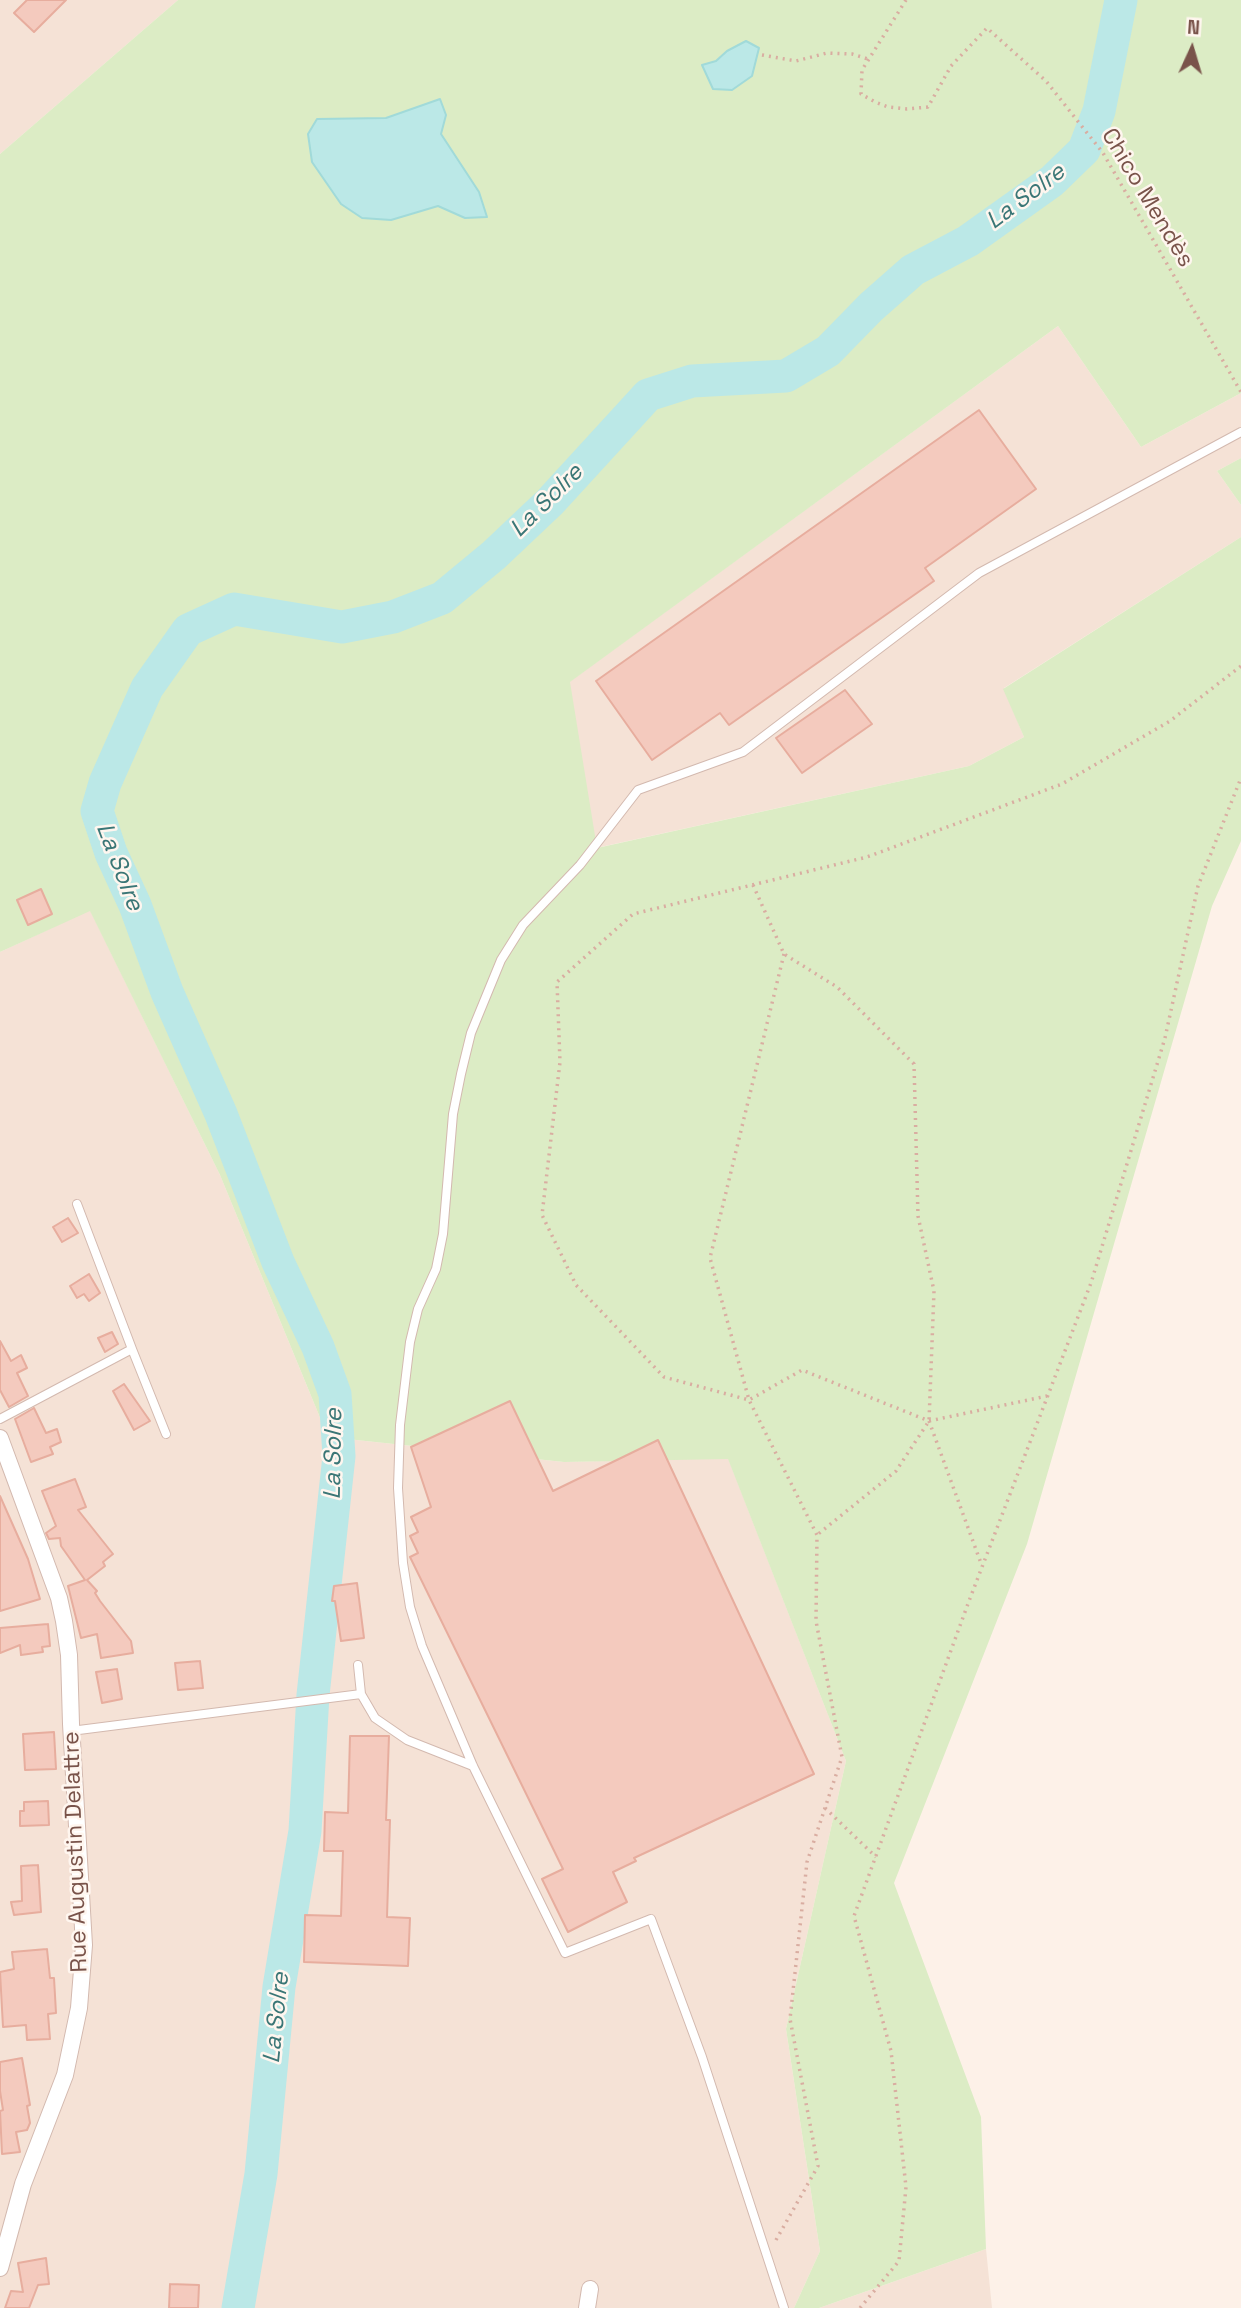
<!DOCTYPE html>
<meta charset="utf-8">
<style>
body{margin:0}
#map{position:relative;width:1241px;height:2308px;overflow:hidden;background:#fdf1e8;font-family:"Space Grotesk",sans-serif}
canvas{display:block}
.north{position:absolute;left:1157px;top:14px;width:70px;height:70px;-webkit-text-stroke:5px #fff6ef;paint-order:stroke;rotate:4deg;font-size:19px;font-weight:700;line-height:28px;text-align:center;color:#79534a}
.north::after{content:'';display:block;margin:auto;width:24px;height:32px;background:#79534a;clip-path:polygon(50% 0,100% 100%,50% 72%,0 100%)}
</style>
<div id="map">
<canvas width="1241" height="2308"></canvas>
<div class="north">N</div>
</div>
<script>
const context = document.querySelector('canvas').getContext('2d');
context.lineJoin = 'round';
function fillPath(path, color) {
  context.fillStyle = color;
  context.fill(path, 'evenodd');
}
function shape(rows) {
  const path = new Path2D();
  for (const r of rows) {
    path.moveTo(r[0], r[1]);
    for (let i = 2; i < r.length; i += 2) path.lineTo(r[i], r[i + 1]);
  }
  return path;
}
function strokePath(path, color, width, dash) {
  context.strokeStyle = color;
  context.lineWidth = width;
  context.lineCap = dash ? 'butt' : 'round';
  context.setLineDash(dash || []);
  context.stroke(path);
}
function label(font, color, halo, rows, align = 'center') {
  context.font = font + ' "Space Grotesk",sans-serif';
  context.lineWidth = 5;
  context.setLineDash([]);
  context.textBaseline = 'middle';
  context.strokeStyle = halo;
  context.fillStyle = color;
  for (const [text, x, y, turn = 0] of rows) {
    context.save();
    context.translate(x, y);
    context.rotate((+turn || 0) * Math.PI / 180);
    context.textAlign = isNaN(turn) ? turn : align;
    if (halo) context.strokeText(text, 0, 0);
    context.fillText(text, 0, 0);
    context.restore();
  }
}
fillPath(shape([
 [0,0,178,0,0,154],
 [1058,326,1141,447,1241,393,1241,458,1217,471,1241,505,1241,537,1004,688,1024,737,969,766,596,848,569,682],
 [90,910,220,1175,328,1437,564,1462,728,1458,846,1761,786,2029,820,2251,794,2308,0,2308,0,952],
 [986,2249,992,2308,819,2308]
]), '#f5e2d6');
fillPath(shape([
 [178,0,1241,0,1241,393,1141,447,1058,326,570,682,597,848,969,766,1024,737,1003,689,1241,537,1241,841,1212,906,1027,1544,894,1883,981,2117,986,2249,819,2308,794,2308,820,2251,786,2029,846,1761,728,1459,564,1462,328,1437,220,1175,90,911,0,952,0,154],
 [1241,458,1241,505,1217,471]
]), '#dcecc5');
const water = shape([
 [746,41,759,48,752,76,732,90,713,89,702,65,716,61,727,51,746,41],
 [440,99,446,115,441,134,479,192,487,217,465,218,438,206,391,220,362,218,341,204,312,162,308,134,317,119,386,118,440,99]
]);
fillPath(water, '#bbe8e7');
strokePath(water, '#a1dad9', 2);
strokePath(shape([
 [238,2308,261,2174,279,1987,305,1831,313,1695,339,1456,335,1394,318,1347,278,1262,221,1114,167,992,135,905,111,853,97,811,105,783,147,688,188,630,234,609,342,627,393,617,442,598,494,555,550,502,648,395,692,381,786,376,828,351,871,307,913,270,968,241,1052,181,1084,150,1099,111,1121,0]
]), '#bbe8e7', 33);
const building = shape([
 [27,0,66,0,34,32,14,13,27,0],
 [979,410,1036,489,925,568,934,581,729,725,720,713,652,760,596,681,979,410],
 [845,690,872,724,802,773,776,738,845,690],
 [41,889,52,914,28,925,17,900,41,889],
 [68,1218,78,1233,62,1242,53,1227,68,1218],
 [89,1274,100,1293,89,1301,84,1294,77,1298,70,1286,89,1274],
 [112,1332,118,1344,105,1352,98,1338,112,1332],
 [0,1341,11,1361,21,1355,27,1368,17,1373,28,1396,9,1407,0,1390,0,1341],
 [124,1384,150,1421,134,1430,113,1391,124,1384],
 [510,1401,553,1491,658,1440,814,1774,634,1858,636,1861,613,1872,627,1902,568,1932,542,1879,563,1869,410,1557,418,1553,410,1536,418,1532,411,1517,431,1507,411,1447,510,1401],
 [34,1408,46,1433,57,1429,61,1442,50,1447,53,1454,31,1462,15,1419,34,1408],
 [75,1479,86,1507,78,1510,113,1554,103,1562,105,1566,87,1580,97,1591,95,1593,100,1601,131,1641,133,1653,101,1658,97,1634,81,1638,68,1586,85,1580,61,1546,60,1538,49,1539,46,1533,56,1526,42,1491,75,1479],
 [0,1496,28,1559,40,1599,0,1611,0,1496],
 [357,1583,364,1638,341,1641,335,1601,332,1601,334,1586,357,1583],
 [48,1624,50,1646,42,1647,43,1652,21,1655,20,1645,0,1653,0,1628,48,1624],
 [200,1661,203,1688,178,1690,175,1663,200,1661],
 [117,1669,122,1699,102,1703,96,1672,117,1669],
 [54,1732,56,1769,25,1770,23,1734,54,1732],
 [350,1736,389,1736,386,1820,390,1820,387,1917,410,1918,408,1966,304,1962,305,1915,341,1916,343,1851,324,1851,325,1812,348,1813,350,1736],
 [48,1801,49,1825,20,1826,20,1811,24,1811,24,1802,48,1801],
 [38,1865,41,1912,14,1915,11,1902,22,1901,21,1866,38,1865],
 [47,1949,50,1978,54,1978,56,2013,48,2014,50,2039,27,2040,26,2025,3,2027,0,1972,14,1969,12,1952,47,1949],
 [22,2058,30,2105,27,2106,30,2123,27,2130,16,2132,20,2152,2,2154,0,2111,3,2110,0,2091,0,2062,22,2058],
 [46,2258,49,2284,38,2285,29,2308,5,2308,11,2291,23,2292,18,2263,46,2258],
 [170,2284,199,2285,198,2308,169,2308,170,2284]
]);
fillPath(building, '#f4cabe');
strokePath(building, '#e7ad9e', 2);
const lane = shape([
 [132,1349,166,1434],
 [0,1419,132,1349,77,1204],
 [358,1665,361,1694,375,1718,407,1740,473,1766],
 [71,1731,361,1694],
 [784,2308,702,2057,651,1919,565,1953,473,1766,422,1646,410,1607,403,1563,398,1488,400,1425,410,1342,418,1309,436,1269,443,1234,453,1114,461,1074,471,1033,501,960,523,925,580,865,638,790,743,752,979,573,1241,432]
]);
const street = shape([
 [0,1438,59,1598,64,1621,69,1655,71,1724,84,1945,79,2008,65,2075,23,2184,0,2268],
 [587,2308,590,2289]
]);
strokePath(lane, '#d3b9af', 10);
strokePath(street, '#d3b9af', 18);
strokePath(shape([
 [906,0,862,70,861,94,875,102,888,107,907,109,928,107,951,66,987,28,1046,81,1103,153,1241,392],
 [762,55,796,61,827,53,852,54,868,59],
 [753,885,784,954,837,987,914,1064,918,1216,934,1291,929,1421,896,1471,817,1535],
 [784,954,710,1258,749,1400,802,1370,929,1421,1047,1396],
 [929,1421,982,1566],
 [825,1808,876,1857],
 [776,2240,818,2166,790,2019,807,1862,842,1757,816,1621,817,1535,749,1400,664,1377,576,1285,542,1215,560,1062,557,982,633,914,867,857,1062,784,1170,721,1241,666],
 [860,2308,899,2261,906,2187,891,2051,854,1916,969,1601,1091,1283,1165,1038,1198,886,1241,778]
]), '#d9ada1', 3.5, [2, 5]);
strokePath(lane, '#fff', 8);
strokePath(street, '#fff', 16);
label('23px', '#79534a', '#fff6ef', [
 ["Chico Mendès",1147,198,59],
 ["Rue Augustin Delattre",76,1852,-92]
]);
label('italic 24px', '#3a7676', '#fff6ef', [
 ["La Solre",1026,197,-37],
 ["La Solre",547,501,-45],
 ["La Solre",119,867,69],
 ["La Solre",334,1454,-89],
 ["La Solre",277,2018,-84]
]);
</script>
